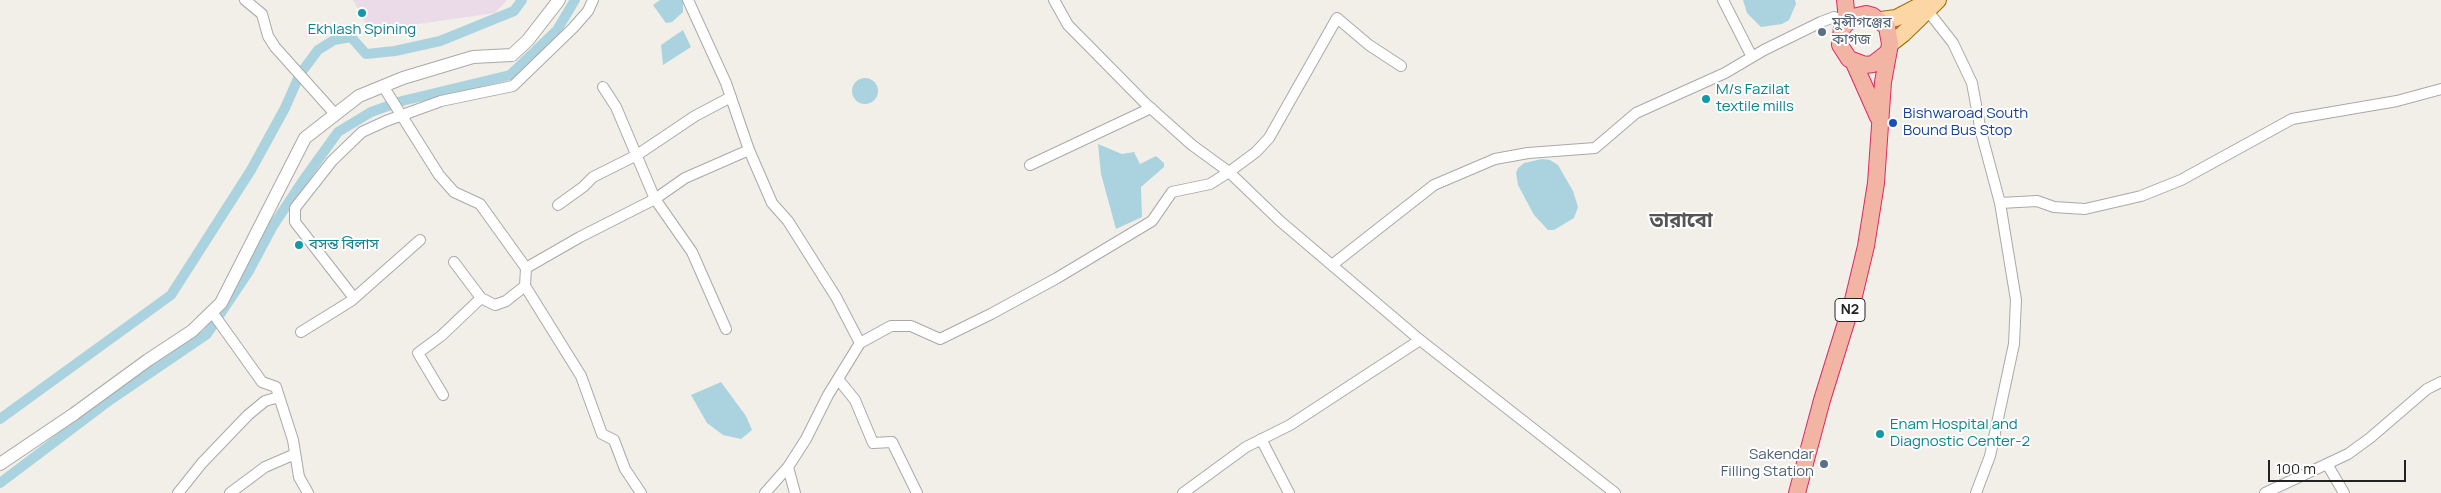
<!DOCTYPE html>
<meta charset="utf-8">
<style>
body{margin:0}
#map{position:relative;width:2441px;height:493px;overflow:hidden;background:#f2efe9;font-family:Manrope,sans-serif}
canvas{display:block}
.scale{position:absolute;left:2268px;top:460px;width:138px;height:22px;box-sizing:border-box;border:2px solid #222;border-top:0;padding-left:6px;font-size:15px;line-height:18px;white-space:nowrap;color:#222;-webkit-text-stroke:4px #fff;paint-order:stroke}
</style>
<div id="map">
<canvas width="2441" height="493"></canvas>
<div class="scale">100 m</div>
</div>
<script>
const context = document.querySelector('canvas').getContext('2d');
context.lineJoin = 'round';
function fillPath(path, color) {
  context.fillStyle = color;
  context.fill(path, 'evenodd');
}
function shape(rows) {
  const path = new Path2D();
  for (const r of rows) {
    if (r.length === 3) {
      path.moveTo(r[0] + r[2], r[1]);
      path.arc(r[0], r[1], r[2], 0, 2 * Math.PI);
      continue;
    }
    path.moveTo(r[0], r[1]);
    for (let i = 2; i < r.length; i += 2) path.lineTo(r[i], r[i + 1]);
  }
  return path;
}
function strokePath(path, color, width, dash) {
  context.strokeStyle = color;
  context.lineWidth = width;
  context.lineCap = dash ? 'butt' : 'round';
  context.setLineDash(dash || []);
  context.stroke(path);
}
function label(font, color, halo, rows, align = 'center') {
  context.font = font + ' Manrope,"Noto Sans Bengali",sans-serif';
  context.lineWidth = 4;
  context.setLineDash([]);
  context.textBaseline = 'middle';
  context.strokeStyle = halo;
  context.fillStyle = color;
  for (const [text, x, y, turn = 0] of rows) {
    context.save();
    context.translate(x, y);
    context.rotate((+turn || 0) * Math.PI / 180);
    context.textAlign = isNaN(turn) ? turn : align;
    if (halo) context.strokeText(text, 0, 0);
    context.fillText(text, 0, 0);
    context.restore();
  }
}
fillPath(shape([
 [353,0,507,0,495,13,370,31]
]), '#ebdbe8');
fillPath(shape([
 [660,0,683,0,683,12,672,22,666,23,653,5],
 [1743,0,1795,0,1796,4,1789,20,1782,24,1761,27,1747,13],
 [683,30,691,47,663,65,661,45],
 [865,91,13],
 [1098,144,1122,154,1134,152,1140,164,1156,156,1164,163,1164,167,1141,187,1142,217,1116,229,1101,174],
 [1542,159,1550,160,1558,165,1573,191,1578,207,1574,218,1554,230,1548,230,1534,215,1518,185,1516,173,1518,168,1524,163],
 [721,382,746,416,752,430,741,439,723,435,707,423,691,395]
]), '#aad3df');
strokePath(shape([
 [0,419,171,295,251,170,285,108,300,74,318,50,334,40,351,37,366,54,395,51,440,41,514,11,522,0],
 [0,483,110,400,207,334,249,271,273,226,302,182,338,132,371,112,402,101,510,75,557,30,575,0]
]), '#aad3df', 10);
const minor = shape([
 [245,0,262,14,268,36,275,47,335,114],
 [688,0,726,83,749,150,772,203,788,221,836,297,860,343],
 [1054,0,1068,25,1145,103,1192,145,1229,172,1280,221,1420,340,1615,493],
 [1723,0,1752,57],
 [1924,6,1953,43,1972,83,1981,132,2000,203,2016,300,2014,344,1990,456,1976,493],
 [383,86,439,175,454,192,480,204,526,268,525,286,581,376,602,434,614,440,625,469,641,493],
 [603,87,616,107,655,199,692,252,726,329],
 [1030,165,1151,108],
 [2000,203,2037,201,2054,207,2085,209,2141,196,2181,180,2292,119,2397,101,2441,89],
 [558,205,583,187,593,177,637,155,695,116,731,97],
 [454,262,481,298],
 [1332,265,1434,185,1495,159,1528,153,1595,148,1636,113,1725,73,1764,50,1821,22,1834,17,1847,21],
 [526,268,580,237,655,199,685,178,749,150],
 [354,298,295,222,295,208,332,161,362,132,386,121,441,101,513,86,573,28,588,11,593,0],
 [212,312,262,382,276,387,293,440,299,477,308,493],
 [301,332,351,301,420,240],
 [838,379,855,400,873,443,892,442,917,493],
 [443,395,418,353,441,336,481,298,495,305,506,301,525,286],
 [1261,439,1289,493],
 [2327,464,2344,493],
 [788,467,795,493],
 [178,493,202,463,248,415,265,401,279,397],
 [230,493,265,467,295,454],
 [765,493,788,467,806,439,828,395,860,343,891,326,911,326,940,339,991,314,1057,278,1152,221,1172,192,1210,184,1229,172,1256,152,1269,138,1337,18,1369,45,1401,66],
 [1183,493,1246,447,1290,425,1420,340],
 [2265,493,2348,454,2370,438,2427,389,2441,382]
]);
const tertiary = shape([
 [0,464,74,414,148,360,192,331,221,303,305,138,359,96,403,78,473,57,512,55,528,40,559,0]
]);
const primary = shape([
 [1881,20,1896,18,1931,0],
 [1890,44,1903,34,1938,0]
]);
const trunk = shape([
 [1845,0,1847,21],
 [1854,63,1878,117],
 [1797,493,1822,400,1853,300,1866,246,1876,183,1883,82,1890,44,1887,27,1873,16,1866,14,1853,17,1842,28,1840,45,1849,59,1865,65,1873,64,1887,53]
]);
strokePath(minor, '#a9a9a9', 12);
strokePath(tertiary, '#a9a9a9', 14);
strokePath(primary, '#a06b00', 18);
strokePath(trunk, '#dc2a67', 18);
strokePath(minor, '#fff', 10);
strokePath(tertiary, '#fff', 12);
strokePath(primary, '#fcd6a4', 16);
strokePath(trunk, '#f2b4a3', 16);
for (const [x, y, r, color] of [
 [362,13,5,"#0f9aa8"],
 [1822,32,5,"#5c6f8a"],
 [1706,99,5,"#0f9aa8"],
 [1893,123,5,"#1a4fb4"],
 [299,245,5,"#0f9aa8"],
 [1880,434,5,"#0f9aa8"],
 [1824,464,5,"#5c6f8a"]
]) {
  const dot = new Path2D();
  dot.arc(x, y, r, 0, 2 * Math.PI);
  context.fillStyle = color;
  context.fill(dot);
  strokePath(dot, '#fff', 2);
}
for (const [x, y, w] of [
 [1850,310,30]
]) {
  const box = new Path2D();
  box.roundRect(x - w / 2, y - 11.5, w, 23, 4);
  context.fillStyle = '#fff';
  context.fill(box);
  strokePath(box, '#222', 1);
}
label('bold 14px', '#222', null, [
 ["N2",1850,310]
]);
label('15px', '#4e5e75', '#fff', [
 ["মুন্সীগঞ্জের",1832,23],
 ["কাগজ",1832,40],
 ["Sakendar",1814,455,"right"],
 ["Filling Station",1814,472,"right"]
], 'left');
label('15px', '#0d838f', '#fff', [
 ["Ekhlash Spining",362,30,"center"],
 ["M/s Fazilat",1716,90],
 ["textile mills",1716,107],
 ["বসন্ত বিলাস",309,245],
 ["Enam Hospital and",1890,425],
 ["Diagnostic Center-2",1890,442]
], 'left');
label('15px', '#164399', '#fff', [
 ["Bishwaroad South",1903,114],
 ["Bound Bus Stop",1903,131]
], 'left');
label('bold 20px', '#555', '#fff', [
 ["তারাবো",1681,221]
]);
</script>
